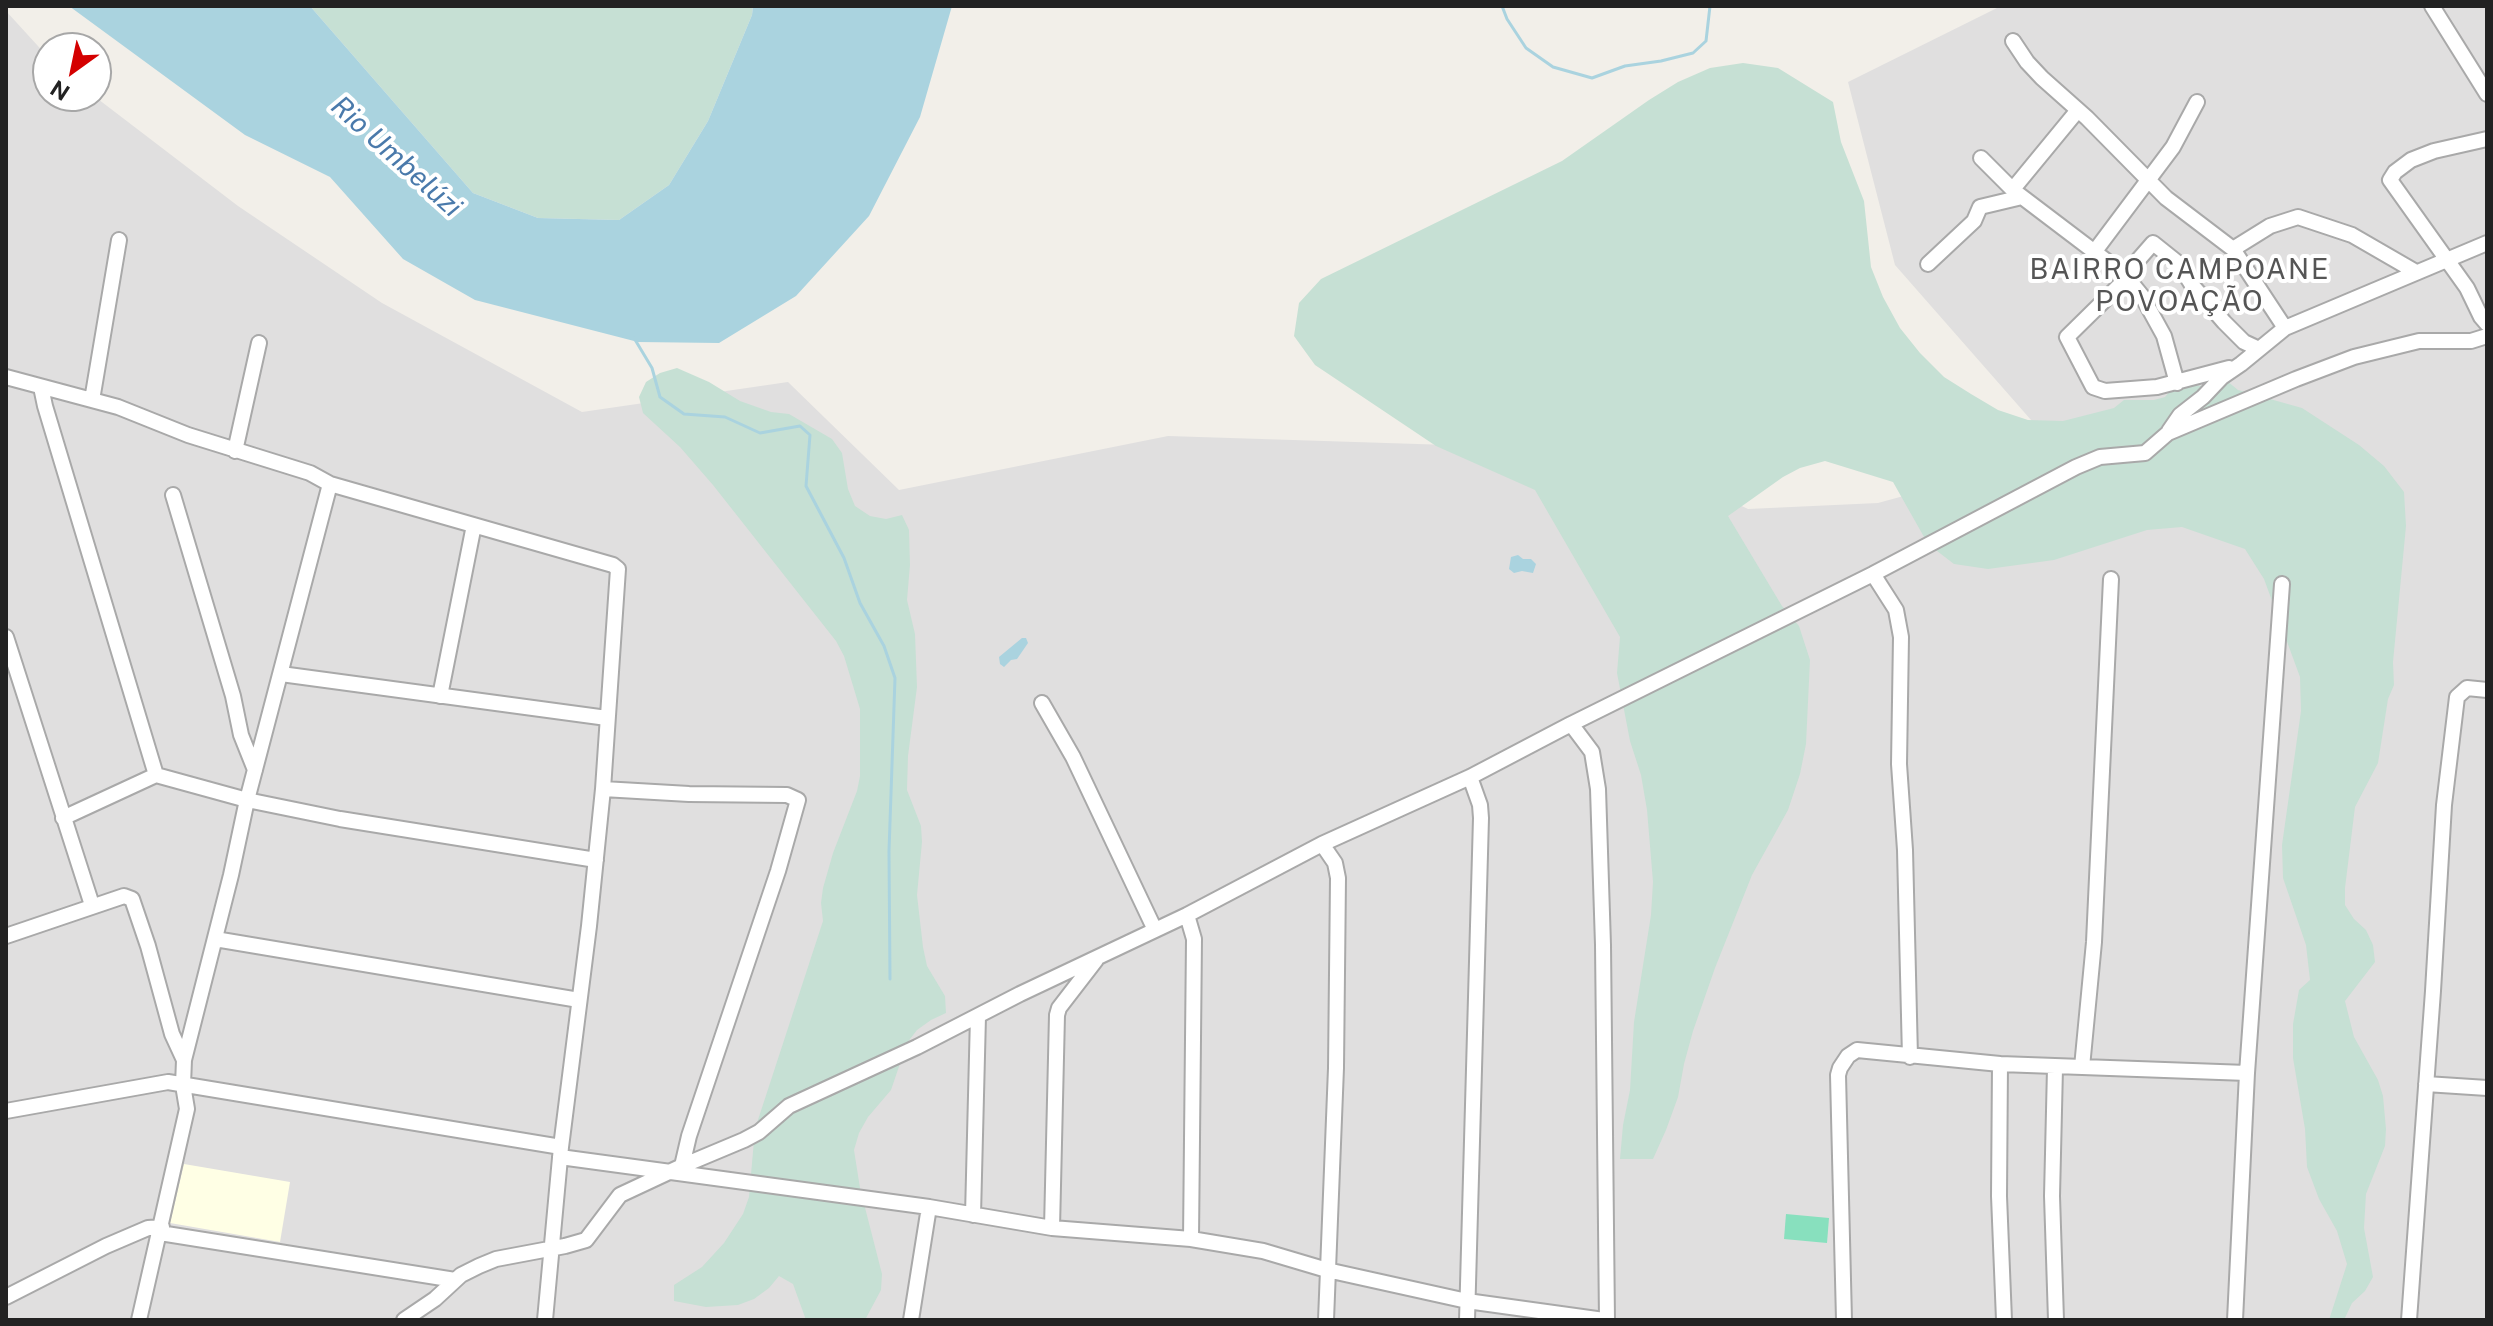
<!DOCTYPE html>
<meta charset="utf-8">
<style>
body{margin:0}
#map{position:relative;width:2493px;height:1326px;overflow:hidden;background:#f2efe9;font-family:"Public Sans",sans-serif}
canvas{display:block}
.frame{position:absolute;inset:0;border:8px solid #222;pointer-events:none}
.north{position:absolute;left:32px;top:32px;width:80px;height:80px;box-sizing:border-box;background:#fff;border:2px solid #a7a7a7;border-radius:50%;rotate:213deg;font-size:22px;font-weight:700;line-height:32px;text-align:center;color:#222}
.north::after{content:'';display:block;margin:auto;width:28px;height:36px;background:#d40000;clip-path:polygon(50% 0,100% 100%,50% 72%,0 100%)}
</style>
<div id="map">
<canvas width="2493" height="1326"></canvas>
<div class="frame"></div>
<div class="north">N</div>
</div>
<script>
const context = document.querySelector('canvas').getContext('2d');
context.lineJoin = 'round';
function fillPath(path, color) {
  context.fillStyle = color;
  context.fill(path, 'evenodd');
}
function shape(rows) {
  const path = new Path2D();
  for (const r of rows) {
    path.moveTo(r[0], r[1]);
    for (let i = 2; i < r.length; i += 2) path.lineTo(r[i], r[i + 1]);
  }
  return path;
}
function strokePath(path, color, width, dash) {
  context.strokeStyle = color;
  context.lineWidth = width;
  context.lineCap = dash ? 'butt' : 'round';
  context.setLineDash(dash || []);
  context.stroke(path);
}
function label(font, color, halo, rows, align = 'center') {
  context.font = font + ' "Public Sans",sans-serif';
  context.lineWidth = 8;
  context.setLineDash([]);
  context.textBaseline = 'middle';
  context.strokeStyle = halo;
  context.fillStyle = color;
  for (const [text, x, y, turn = 0] of rows) {
    context.save();
    context.translate(x, y);
    context.rotate((+turn || 0) * Math.PI / 180);
    context.textAlign = isNaN(turn) ? turn : align;
    if (halo) context.strokeText(text, 0, 0);
    context.fillText(text, 0, 0);
    context.restore();
  }
}
fillPath(shape([
 [2001,6,2487,6,2487,1320,6,1320,6,11,48,57,48,96,94,96,238,206,382,303,582,412,788,382,899,490,1168,436,1511,447,1650,463,1748,509,1878,503,2060,453,1895,265,1848,82]
]), '#e0dfdf');
fillPath(shape([
 [184,1164,290,1182,280,1242,170,1223]
]), '#ffffe5');
fillPath(shape([
 [310,6,753,6,752,15,708,121,669,185,619,220,538,218,473,193],
 [1743,63,1778,68,1833,102,1841,142,1864,201,1871,267,1883,297,1900,328,1920,353,1944,377,1971,394,1998,410,2028,420,2063,421,2114,408,2124,400,2154,400,2165,397,2177,383,2202,386,2222,377,2238,390,2302,408,2359,445,2384,466,2404,492,2406,526,2393,662,2394,685,2388,699,2378,763,2355,807,2345,888,2345,905,2354,919,2366,930,2373,945,2375,962,2345,1001,2354,1037,2378,1080,2383,1096,2386,1129,2385,1146,2366,1194,2364,1228,2373,1277,2365,1291,2352,1303,2344,1320,2329,1320,2347,1264,2337,1231,2319,1199,2307,1167,2305,1129,2293,1058,2293,1024,2299,990,2310,980,2306,945,2283,878,2282,845,2301,711,2300,677,2264,579,2245,549,2182,527,2147,530,2054,560,1988,569,1954,564,1928,544,1893,482,1825,461,1800,468,1783,477,1728,516,1782,606,1799,626,1810,660,1806,744,1800,774,1788,810,1752,875,1715,968,1693,1031,1684,1064,1678,1097,1666,1130,1653,1159,1620,1159,1623,1125,1630,1090,1634,1022,1651,915,1653,882,1647,810,1641,775,1630,741,1617,673,1620,637,1535,490,1436,446,1315,365,1294,336,1299,303,1321,279,1562,161,1649,100,1678,82,1710,68],
 [677,368,709,382,740,401,771,412,789,414,832,439,842,453,848,489,855,506,870,516,886,519,902,515,909,530,910,565,907,600,915,634,917,687,908,756,907,790,921,826,922,842,917,895,923,947,927,966,945,996,946,1013,931,1020,917,1030,907,1043,891,1090,868,1117,859,1133,854,1150,860,1188,882,1274,881,1290,865,1320,806,1320,793,1284,779,1276,769,1288,754,1299,738,1305,706,1307,674,1301,674,1285,702,1267,724,1243,743,1214,749,1197,755,1129,823,921,821,903,823,888,833,853,857,791,860,776,860,709,844,656,836,641,713,485,680,447,643,413,639,397,646,382,660,373]
]), '#c6e0d4');
fillPath(shape([
 [1786,1214,1829,1218,1827,1243,1784,1239]
]), '#88e0be');
fillPath(shape([
 [69,6,310,6,473,193,538,218,619,220,669,185,708,121,752,15,753,6,952,6,920,117,869,216,796,296,719,343,638,342,475,300,403,259,330,177,245,135],
 [1518,555,1523,559,1531,559,1536,564,1533,573,1522,571,1514,573,1509,569,1511,557],
 [1022,638,1026,638,1028,643,1017,659,1011,660,1004,667,1000,664,999,657]
]), '#aad3df');
strokePath(shape([
 [1502,6,1507,19,1526,48,1553,67,1592,78,1625,66,1661,61,1693,53,1706,41,1710,6],
 [634,338,652,368,660,397,684,414,725,417,760,433,800,426,810,435,806,486,844,558,860,603,884,646,895,678,889,851,890,979]
]), '#aad3df', 3);
const minor = shape([
 [2432,6,2487,94],
 [2013,41,2027,62,2042,78,2087,118,2166,198,2233,249,2285,328],
 [2487,139,2434,151,2411,160,2395,172,2390,180,2467,288,2481,317,2487,324],
 [1981,158,2013,190,2125,275,2142,296,2164,336,2177,383],
 [2013,189,2078,110],
 [2233,249,2270,226,2298,217,2352,235,2416,272],
 [2095,251,2173,147,2197,102],
 [1928,264,1974,221,1980,207,2022,197],
 [2125,275,2153,243,2178,263,2192,285,2224,322,2244,342,2259,349],
 [2127,278,2067,337,2093,387,2105,391,2157,387,2229,368],
 [6,377,118,407,188,435,310,473,330,484,613,565,618,569,603,789,589,926,561,1147,545,1320],
 [41,387,45,406,156,775],
 [92,400,119,240],
 [2169,431,2180,415,2203,397,2222,377,2241,364,2285,328,2487,243],
 [235,451,259,343],
 [173,495,233,696,241,735,255,770],
 [1873,574,1896,610,1901,637,1899,764,1905,850,1910,1057],
 [6,637,92,905],
 [281,674,607,718],
 [440,696,474,525],
 [1042,703,1073,757,1155,930],
 [1571,724,1592,752,1598,789,1603,945,1607,1320],
 [603,789,689,794,787,795,798,800,778,871,689,1136,682,1166],
 [63,818,156,775,247,800,340,819,596,860],
 [1322,844,1335,863,1338,878,1336,1068,1326,1320],
 [1187,915,1194,939,1191,1239],
 [6,936,124,896,132,899,148,946,172,1034,184,1060],
 [215,939,579,1000],
 [2000,1064,2247,1073],
 [2082,1067,2094,942,2111,579],
 [2055,1068,2052,1196,2056,1320],
 [2426,1084,2487,1088],
 [6,1111,168,1082,561,1147],
 [560,1157,929,1207,1052,1228,1191,1239,1263,1251,1327,1270,1467,1301,1604,1320],
 [973,1215,978,1016],
 [1052,1228,1057,1015,1059,1008,1096,960],
 [160,1233,455,1280],
 [6,1297,106,1246,148,1228,162,1227],
 [139,1320,187,1109,183,1085,184,1060,231,875,247,800,330,484],
 [404,1320,435,1299,461,1275,479,1266,496,1259,565,1246,586,1240,620,1195,682,1166,744,1140,759,1132,789,1106,917,1047,1020,994,1187,915,1322,844,1470,777,1571,724,1873,574,2076,467,2100,457,2145,453,2168,433,2296,379,2354,357,2419,341,2471,341,2487,336],
 [911,1320,929,1207],
 [1467,1320,1481,818,1480,805,1470,777],
 [1844,1320,1838,1075,1840,1068,1848,1056,1857,1050,2000,1064,1999,1196,2004,1320],
 [2235,1320,2247,1073,2282,584],
 [2409,1320,2433,991,2444,805,2457,697,2467,688,2487,690]
]);
strokePath(minor, '#a9a9a9', 18);
strokePath(minor, '#fff', 14);
label('italic 28px', '#4a7aab', '#fff', [
 ["Rio Umbelúzi",396,157,42]
]);
context.letterSpacing = '2px';
label('28px', '#555', '#fff', [
 ["BAIRRO CAMPOANE",2180,270],
 ["POVOAÇÃO",2180,302]
]);
context.letterSpacing = '0px';
</script>
